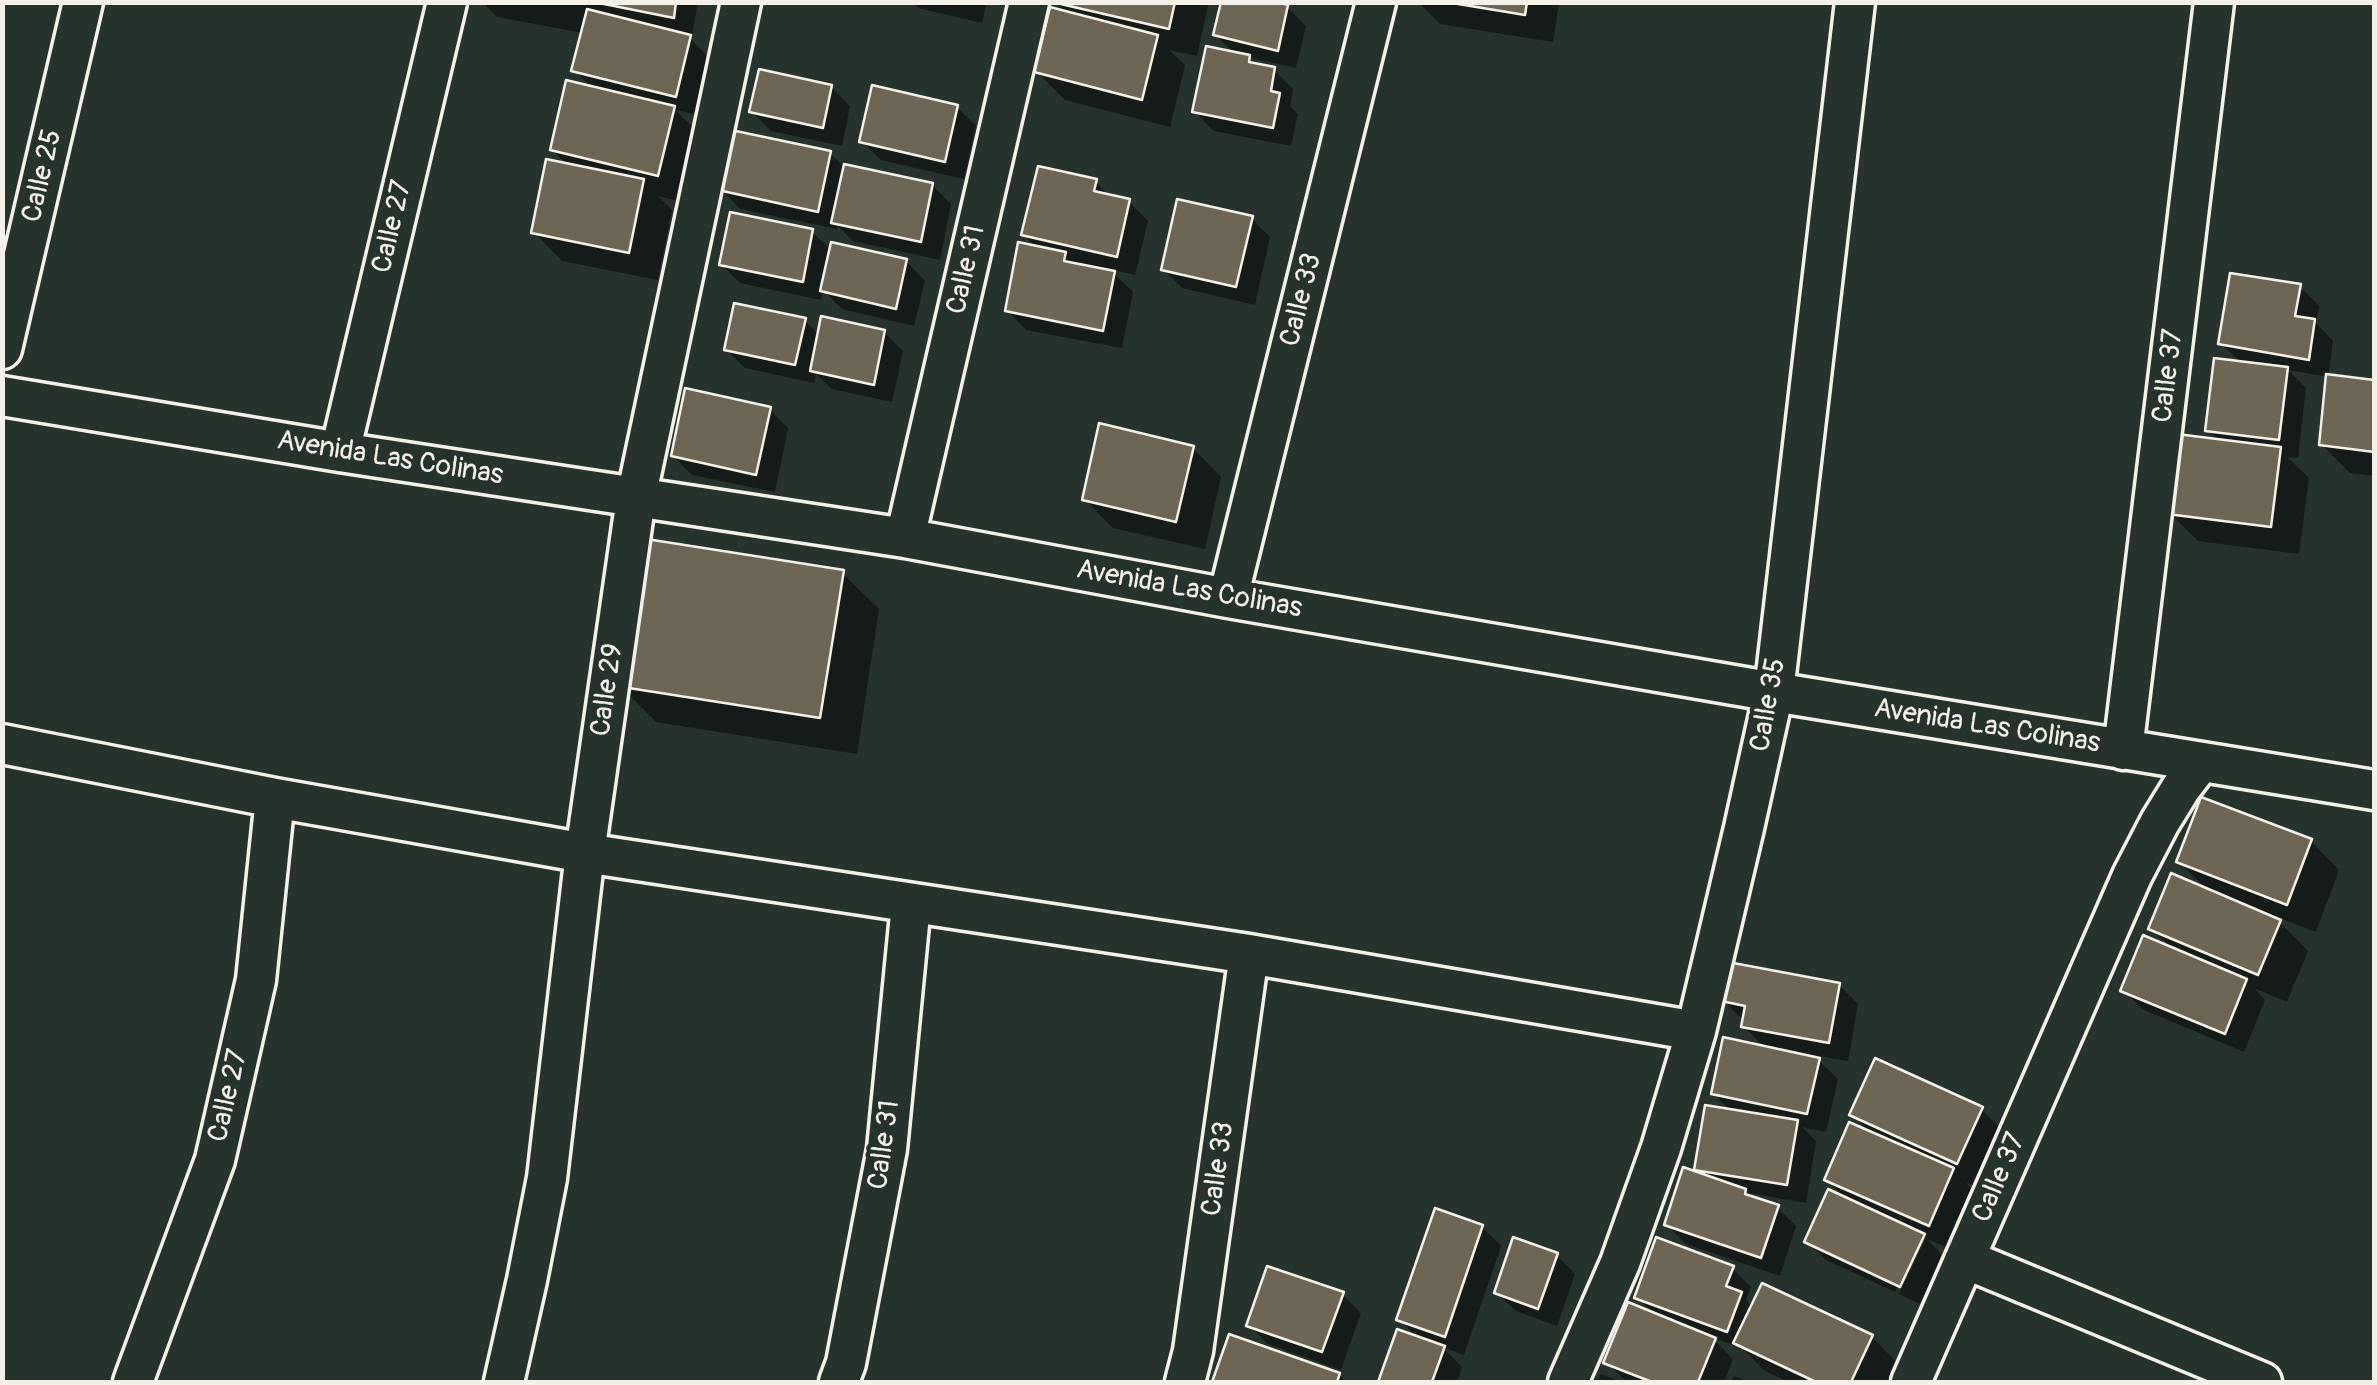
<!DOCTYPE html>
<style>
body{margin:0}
#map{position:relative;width:2377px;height:1385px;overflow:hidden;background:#26332d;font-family:Pangolin,sans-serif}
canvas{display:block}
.frame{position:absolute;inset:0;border:5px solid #f4f1e8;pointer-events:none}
</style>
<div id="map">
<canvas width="2377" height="1385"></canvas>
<div class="frame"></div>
</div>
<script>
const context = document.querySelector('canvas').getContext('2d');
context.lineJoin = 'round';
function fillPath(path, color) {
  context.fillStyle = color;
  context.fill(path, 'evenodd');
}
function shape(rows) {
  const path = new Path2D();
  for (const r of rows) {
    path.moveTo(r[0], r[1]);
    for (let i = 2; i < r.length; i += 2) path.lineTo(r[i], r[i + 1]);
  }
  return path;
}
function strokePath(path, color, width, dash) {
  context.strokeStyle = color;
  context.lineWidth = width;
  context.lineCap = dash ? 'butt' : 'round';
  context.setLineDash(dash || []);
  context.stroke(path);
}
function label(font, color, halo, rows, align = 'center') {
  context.font = font + ' Pangolin,sans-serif';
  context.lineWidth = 9;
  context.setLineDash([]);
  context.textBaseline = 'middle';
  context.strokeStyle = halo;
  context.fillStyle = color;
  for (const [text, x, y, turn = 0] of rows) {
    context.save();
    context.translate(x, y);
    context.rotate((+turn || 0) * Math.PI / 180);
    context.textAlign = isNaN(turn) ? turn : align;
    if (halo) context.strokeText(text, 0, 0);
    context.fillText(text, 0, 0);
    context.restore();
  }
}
fillPath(shape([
 [482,2,698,2,692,35,686,34,708,57,694,114,675,110,702,136,686,203,658,196,672,210,658,280,562,261,534,232,569,166,552,150,593,89,574,70,583,33,497,17],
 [913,2,987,2,982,23,918,8],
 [1055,2,1209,2,1197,56,1169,50,1185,65,1170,127,1065,100,1037,72,1066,13],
 [1418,2,1559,2,1553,42,1440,24],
 [1287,7,1306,26,1296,68,1248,57,1258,66,1274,70,1293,89,1290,106,1298,114,1291,146,1214,131,1195,112,1236,55,1216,35],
 [831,87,850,106,842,146,771,131,752,112],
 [957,107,976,126,964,179,881,160,862,141],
 [830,153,843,166,932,185,951,204,940,260,853,241,838,226,837,229,740,209,721,189],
 [1096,182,1111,198,1129,202,1148,221,1135,275,1109,269,1133,292,1122,348,1026,330,1007,310,1038,249,1024,235],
 [1251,218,1270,237,1255,305,1182,288,1163,269],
 [812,232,832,251,906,261,925,281,914,326,842,309,823,290,821,300,740,283,721,264],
 [2300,287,2319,306,2316,323,2333,341,2328,377,2374,382,2374,476,2350,473,2321,444,2329,377,2288,370,2306,388,2298,458,2287,457,2309,478,2299,554,2198,541,2170,513,2220,442,2208,430,2242,364,2221,343],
 [804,320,820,336,884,332,903,351,892,402,832,389,816,374,814,383,745,368,726,349],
 [769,409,788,428,775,492,692,475,673,456],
 [1193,448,1221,477,1205,549,1113,528,1085,500],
 [842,573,879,609,857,754,656,722,619,685],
 [2311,841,2339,870,2316,932,2272,915,2308,951,2287,1002,2254,988,2265,1000,2244,1052,2142,1009,2123,990,2173,950,2151,928,2209,892,2179,862],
 [1839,985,1858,1004,1848,1061,1813,1055,1838,1079,1826,1132,1802,1127,1816,1141,1806,1203,1743,1192,1742,1195,1777,1207,1796,1226,1780,1276,1686,1244,1667,1225,1706,1177,1697,1169,1732,1112,1714,1094,1766,1049,1744,1026,1743,1020,1724,1001],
 [1981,1109,2010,1138,1985,1191,1965,1182,1981,1198,1958,1252,1927,1239,1942,1255,1920,1304,1899,1294,1925,1240,1919,1240,1895,1292,1826,1260,1807,1241,1846,1199,1827,1180,1873,1136,1852,1114],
 [1482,1227,1501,1246,1464,1355,1442,1347,1462,1367,1457,1382,1381,1382,1398,1332,1420,1340,1399,1319],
 [1556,1255,1575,1274,1557,1326,1516,1311,1496,1292],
 [1732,1268,1751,1287,1746,1300,1753,1307,1763,1286,1872,1337,1900,1366,1893,1382,1789,1382,1765,1371,1742,1348,1711,1337,1733,1359,1724,1382,1627,1382,1606,1362,1656,1316,1637,1297],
 [1342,1294,1361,1313,1341,1370,1268,1344,1249,1325],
 [1231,1337,1339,1375,1346,1382,1215,1382],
 [1601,1374,1621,1382,1597,1382],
 [1734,1376,1749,1382,1731,1382]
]), '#0007');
const building = shape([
 [594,2,676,2,674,18,594,2],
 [1052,2,1175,2,1169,29,1052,2],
 [1221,2,1279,2,1288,5,1278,51,1213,35,1221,2],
 [1446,2,1527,2,1525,15,1446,2],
 [1050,7,1158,35,1142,100,1034,72,1050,7],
 [587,9,691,35,676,97,571,71,587,9],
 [1206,46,1250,55,1249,62,1275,67,1271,91,1280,93,1273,128,1192,112,1206,46],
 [759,69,832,85,823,128,749,112,759,69],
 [566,80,675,106,658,176,550,150,566,80],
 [872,85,958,105,945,162,859,142,872,85],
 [731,130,831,151,818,212,718,190,731,130],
 [546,159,644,179,629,253,531,233,546,159],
 [844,164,933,183,921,242,831,223,844,164],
 [1038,166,1097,179,1094,191,1130,199,1117,257,1021,235,1038,166],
 [1177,199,1253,216,1236,287,1161,270,1177,199],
 [730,212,813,229,803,282,719,265,730,212],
 [831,242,907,259,896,309,820,291,831,242],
 [1018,242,1066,252,1064,261,1115,271,1103,331,1005,311,1018,242],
 [2230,273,2301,284,2295,316,2315,319,2309,360,2218,344,2230,273],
 [734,303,806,318,795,365,724,350,734,303],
 [821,316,885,330,874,385,810,371,821,316],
 [2214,358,2288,367,2279,440,2205,431,2214,358],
 [2326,374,2374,380,2374,452,2319,445,2326,374],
 [685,388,771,407,756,475,671,456,685,388],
 [1099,423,1194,446,1176,522,1082,500,1099,423],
 [2177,434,2281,447,2271,527,2167,514,2177,434],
 [640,538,844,570,820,718,616,686,640,538],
 [2201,797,2312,839,2287,905,2176,862,2201,797],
 [2171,873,2281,920,2258,975,2148,929,2171,873],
 [2143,935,2247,979,2225,1034,2120,991,2143,935],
 [1728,962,1840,983,1829,1043,1741,1027,1745,1006,1721,1001,1728,962],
 [1723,1037,1820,1058,1807,1114,1711,1094,1723,1037],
 [1875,1058,1983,1107,1957,1164,1849,1115,1875,1058],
 [1705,1105,1798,1120,1787,1185,1694,1170,1705,1105],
 [1849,1122,1954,1168,1929,1226,1824,1180,1849,1122],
 [1683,1167,1746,1189,1745,1194,1779,1205,1761,1258,1664,1225,1683,1167],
 [1828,1189,1925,1234,1900,1287,1804,1242,1828,1189],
 [1435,1208,1483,1225,1445,1337,1396,1320,1435,1208],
 [1513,1237,1558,1253,1538,1309,1494,1293,1513,1237],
 [1656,1237,1734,1266,1726,1286,1742,1292,1727,1332,1634,1298,1656,1237],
 [1267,1266,1344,1292,1322,1352,1246,1326,1267,1266],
 [1762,1283,1873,1335,1851,1382,1816,1382,1733,1343,1762,1283],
 [1628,1302,1716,1338,1698,1382,1652,1382,1603,1363,1628,1302],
 [1397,1329,1445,1346,1432,1382,1378,1382,1397,1329],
 [1229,1334,1340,1373,1337,1382,1212,1382,1229,1334]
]);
fillPath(building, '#6d6655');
strokePath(building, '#f4f1e8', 2.5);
const street = shape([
 [2,349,83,2],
 [2,396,340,452,905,538,1228,598,1774,692,2374,790],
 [340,452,447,2],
 [905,538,1029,2],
 [1228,598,1376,2],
 [2,744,275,798,585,853,1249,954,1696,1031],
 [2123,750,2214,2],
 [1965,1259,2262,1382],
 [133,1382,215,1160,256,980,275,798],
 [504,1382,527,1280,547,1178,585,853,636,498,741,2],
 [839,1382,846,1363,887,1149,911,904],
 [1185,1382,1193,1351,1249,954],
 [1568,1382,1620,1263,1661,1148,1696,1031,1744,828,1774,692,1855,2],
 [1911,1382,2132,876,2160,822,2181,788,2201,762]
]);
strokePath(street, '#f4f1e8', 45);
strokePath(street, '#26332d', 38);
label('28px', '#f4f1e8', '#26332d', [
 ["Calle 25",43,176,-77],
 ["Calle 27",393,227,-77],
 ["Calle 31",967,270,-77],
 ["Calle 33",1302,300,-76],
 ["Calle 37",2169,376,-83],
 ["Avenida Las Colinas",390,459,9],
 ["Avenida Las Colinas",1189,590,10],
 ["Calle 29",608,690,-82],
 ["Calle 35",1769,705,-80],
 ["Avenida Las Colinas",1987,727,9],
 ["Calle 27",229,1096,-77],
 ["Calle 31",885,1145,-82],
 ["Calle 33",1219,1169,-82],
 ["Calle 37",2000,1178,-67]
]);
</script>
